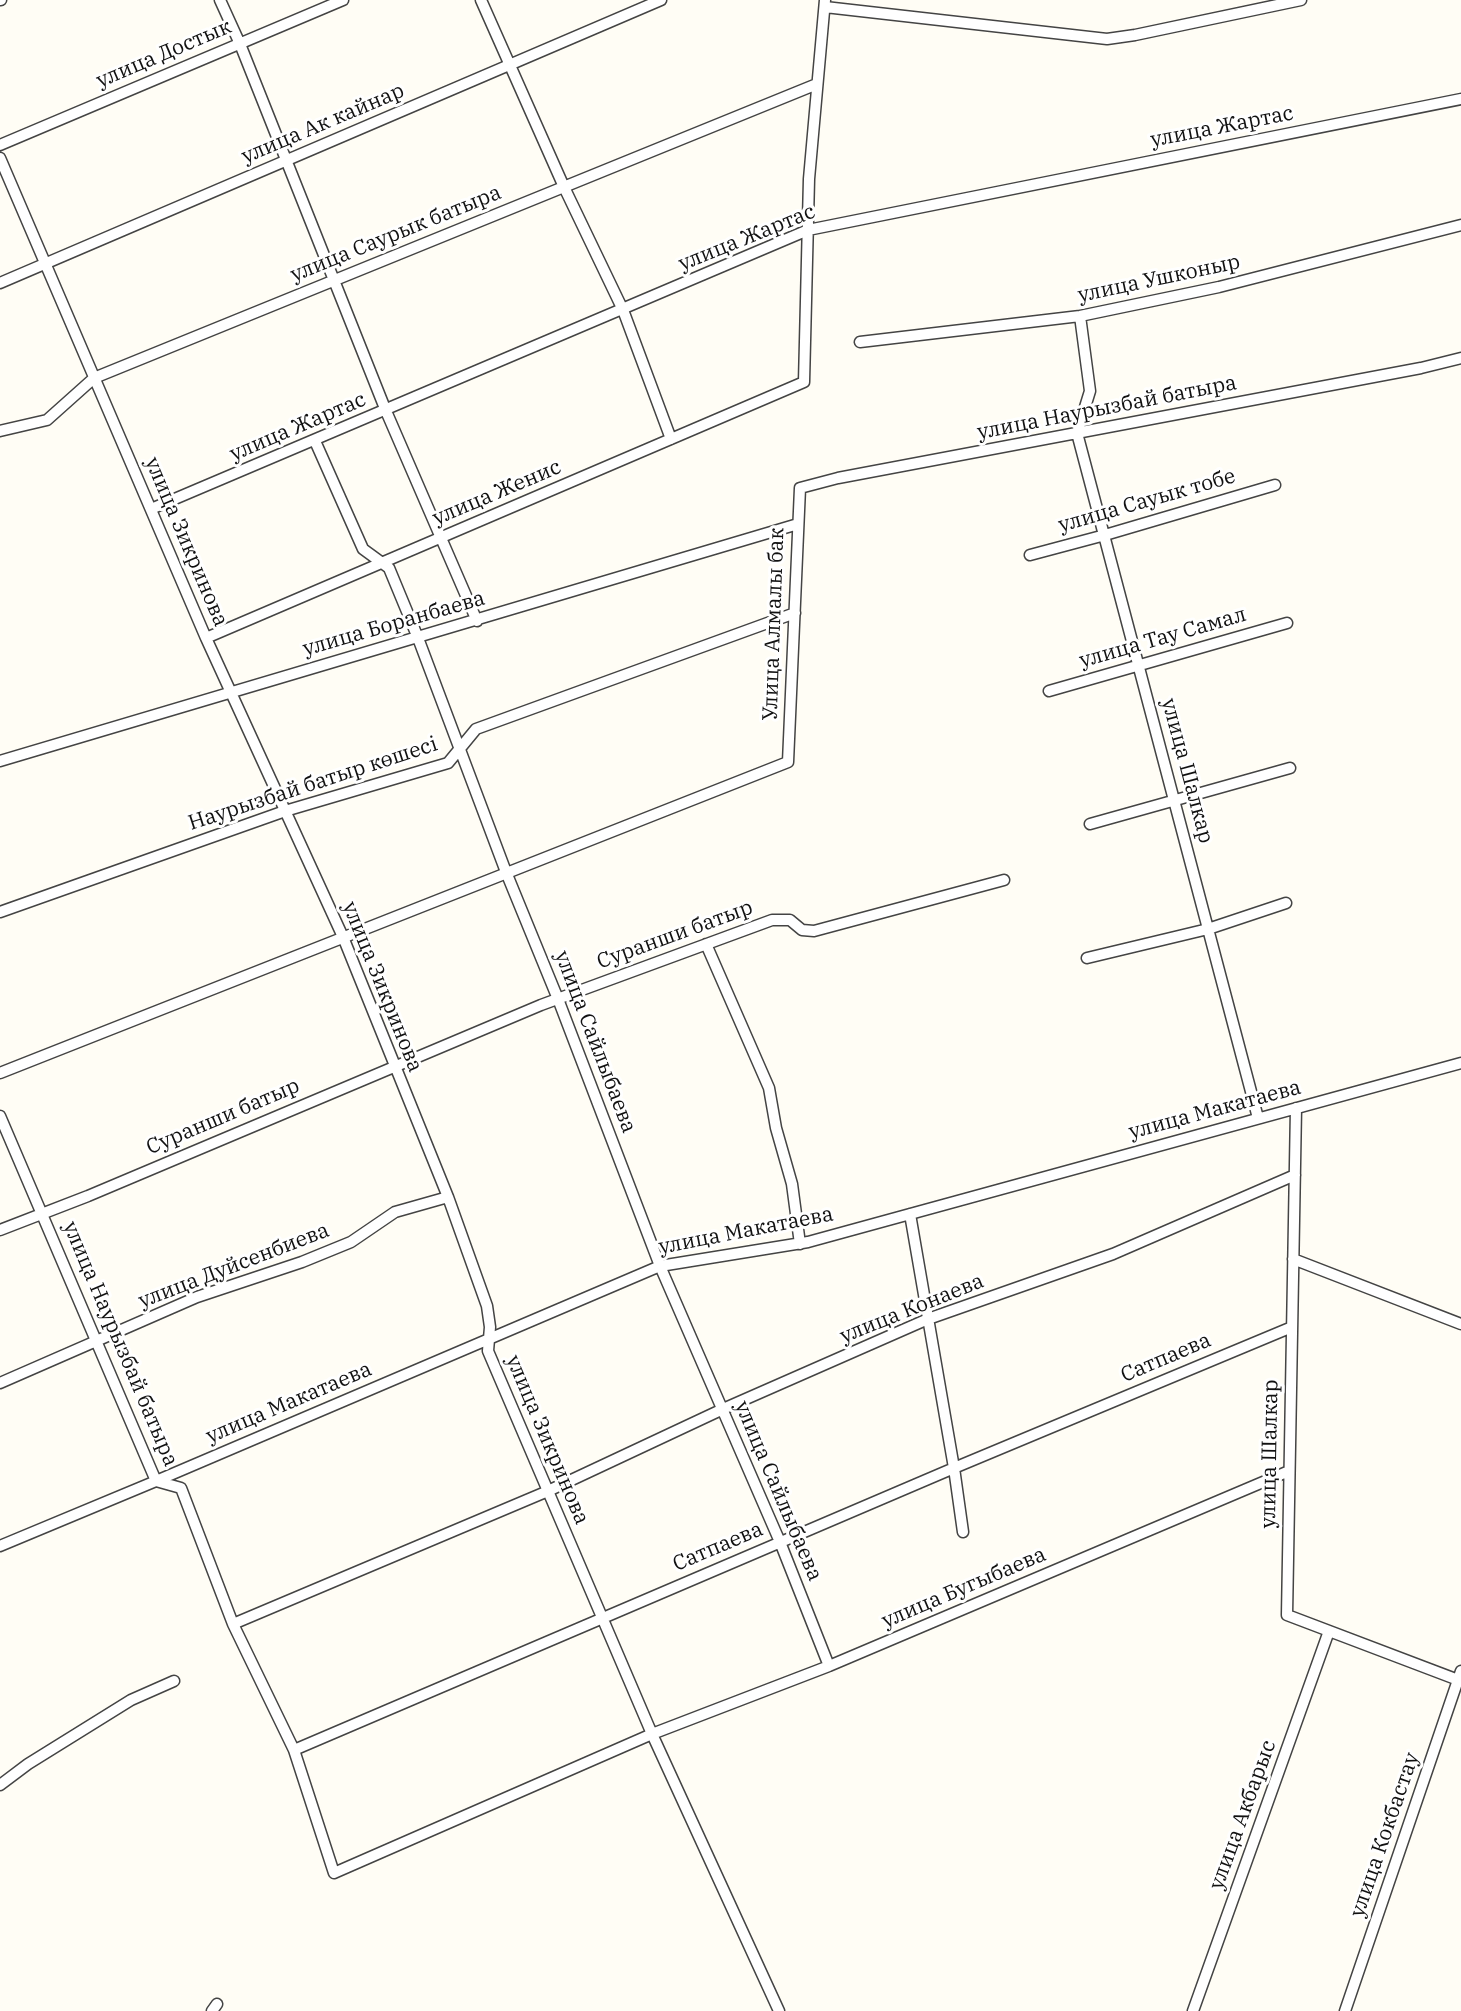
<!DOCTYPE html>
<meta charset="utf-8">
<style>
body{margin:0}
canvas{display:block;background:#fffdf5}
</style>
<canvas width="1461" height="2011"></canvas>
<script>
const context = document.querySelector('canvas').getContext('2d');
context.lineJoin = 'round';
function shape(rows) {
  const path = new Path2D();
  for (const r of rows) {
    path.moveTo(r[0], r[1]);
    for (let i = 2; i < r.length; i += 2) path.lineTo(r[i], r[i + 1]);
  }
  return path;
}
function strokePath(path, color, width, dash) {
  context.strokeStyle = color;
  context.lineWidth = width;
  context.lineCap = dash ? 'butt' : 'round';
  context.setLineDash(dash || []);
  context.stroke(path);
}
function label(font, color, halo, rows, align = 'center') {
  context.font = font + ' "IBM Plex Serif",serif';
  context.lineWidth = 6;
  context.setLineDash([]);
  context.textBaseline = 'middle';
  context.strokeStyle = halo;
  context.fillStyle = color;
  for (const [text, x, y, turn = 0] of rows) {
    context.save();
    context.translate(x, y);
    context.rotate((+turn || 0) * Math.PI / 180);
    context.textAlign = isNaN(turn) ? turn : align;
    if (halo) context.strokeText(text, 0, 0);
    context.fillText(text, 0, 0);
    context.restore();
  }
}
const minor = shape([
 [0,0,1,0],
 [220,0,240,44,386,411,477,621],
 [481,0,564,187,623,310,671,439],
 [825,7,1107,39,1135,35,1301,0],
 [0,145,343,0],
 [0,158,206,638,343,937,448,1197,487,1306,490,1327,488,1351,652,1734,779,2011],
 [0,283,661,0],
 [1080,316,1090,391,1077,433,1258,1118],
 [860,342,1080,316,1219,287,1461,225],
 [0,431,47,420,94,378,817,84],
 [315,441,363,549,389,568,418,638,506,872,558,999,660,1266,780,1542,829,1666],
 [151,509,808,230,1461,99],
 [1030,555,1105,535,1275,485],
 [206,638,804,382,809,179,825,0],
 [1049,691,1287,623],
 [0,761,798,524],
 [1090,824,1290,768],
 [0,912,285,811,448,763,476,729,795,613],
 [706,944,769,1088,776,1128,792,1184,800,1244],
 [1087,958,1208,929,1286,903],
 [0,1073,788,762,800,488,838,478,1421,368,1461,358],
 [1296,1108,1287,1615,1461,1681],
 [0,1116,156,1481,181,1488,233,1624,294,1750,334,1873,652,1734,829,1666,1289,1471],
 [910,1214,954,1468,963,1532],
 [0,1230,88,1196,541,1005,772,920,790,920,802,930,814,931,1004,880],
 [1293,1259,1461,1324],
 [0,1383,197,1297,302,1262,351,1242,395,1212,448,1197],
 [0,1546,156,1481,660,1266,808,1242,1461,1063],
 [233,1624,548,1491,723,1409,928,1319,1113,1254,1295,1175],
 [294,1750,954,1468,1292,1327],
 [0,1785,28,1764,131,1700,174,1681],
 [212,2011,217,2004],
 [1193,2011,1329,1631],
 [1345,2011,1461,1671]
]);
strokePath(minor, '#444', 13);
strokePath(minor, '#fff', 10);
label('21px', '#111', '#fff', [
 ["улица Достык",164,54,-23],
 ["улица Ак кайнар",323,124,-23],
 ["улица Жартас",1222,127,-11],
 ["улица Саурык батыра",396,234,-22],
 ["улица Жартас",747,238,-22],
 ["улица Ушконыр",1159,279,-12],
 ["улица Наурызбай батыра",1107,408,-11],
 ["улица Жартас",298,427,-23],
 ["улица Женис",497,493,-23],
 ["улица Сауык тобе",1147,501,-16],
 ["улица Зикринова",186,542,67],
 ["улица Боранбаева",394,624,-16],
 ["Улица Алмалы бак",774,624,-88],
 ["улица Тау Самал",1163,638,-16],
 ["улица Шалкар",1187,771,75],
 ["Наурызбай батыр көшесі",313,784,-18],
 ["Суранши батыр",675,935,-20],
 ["улица Зикринова",382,987,68],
 ["улица Сайлыбаева",595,1042,69],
 ["улица Макатаева",1215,1110,-15],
 ["Суранши батыр",223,1117,-23],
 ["улица Макатаева",746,1231,-11],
 ["улица Дуйсенбиева",234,1266,-21],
 ["улица Конаева",912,1309,-22],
 ["улица Наурызбай батыра",120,1344,67],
 ["Сатпаева",1166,1358,-23],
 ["улица Макатаева",289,1403,-23],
 ["улица Зикринова",547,1440,67],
 ["улица Шалкар",1270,1454,-89],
 ["улица Сайлыбаева",778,1491,67],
 ["Сатпаева",718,1547,-23],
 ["улица Бугыбаева",964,1588,-23],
 ["улица Акбарыс",1243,1815,-70],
 ["улица Кокбастау",1385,1835,-71]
]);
</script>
